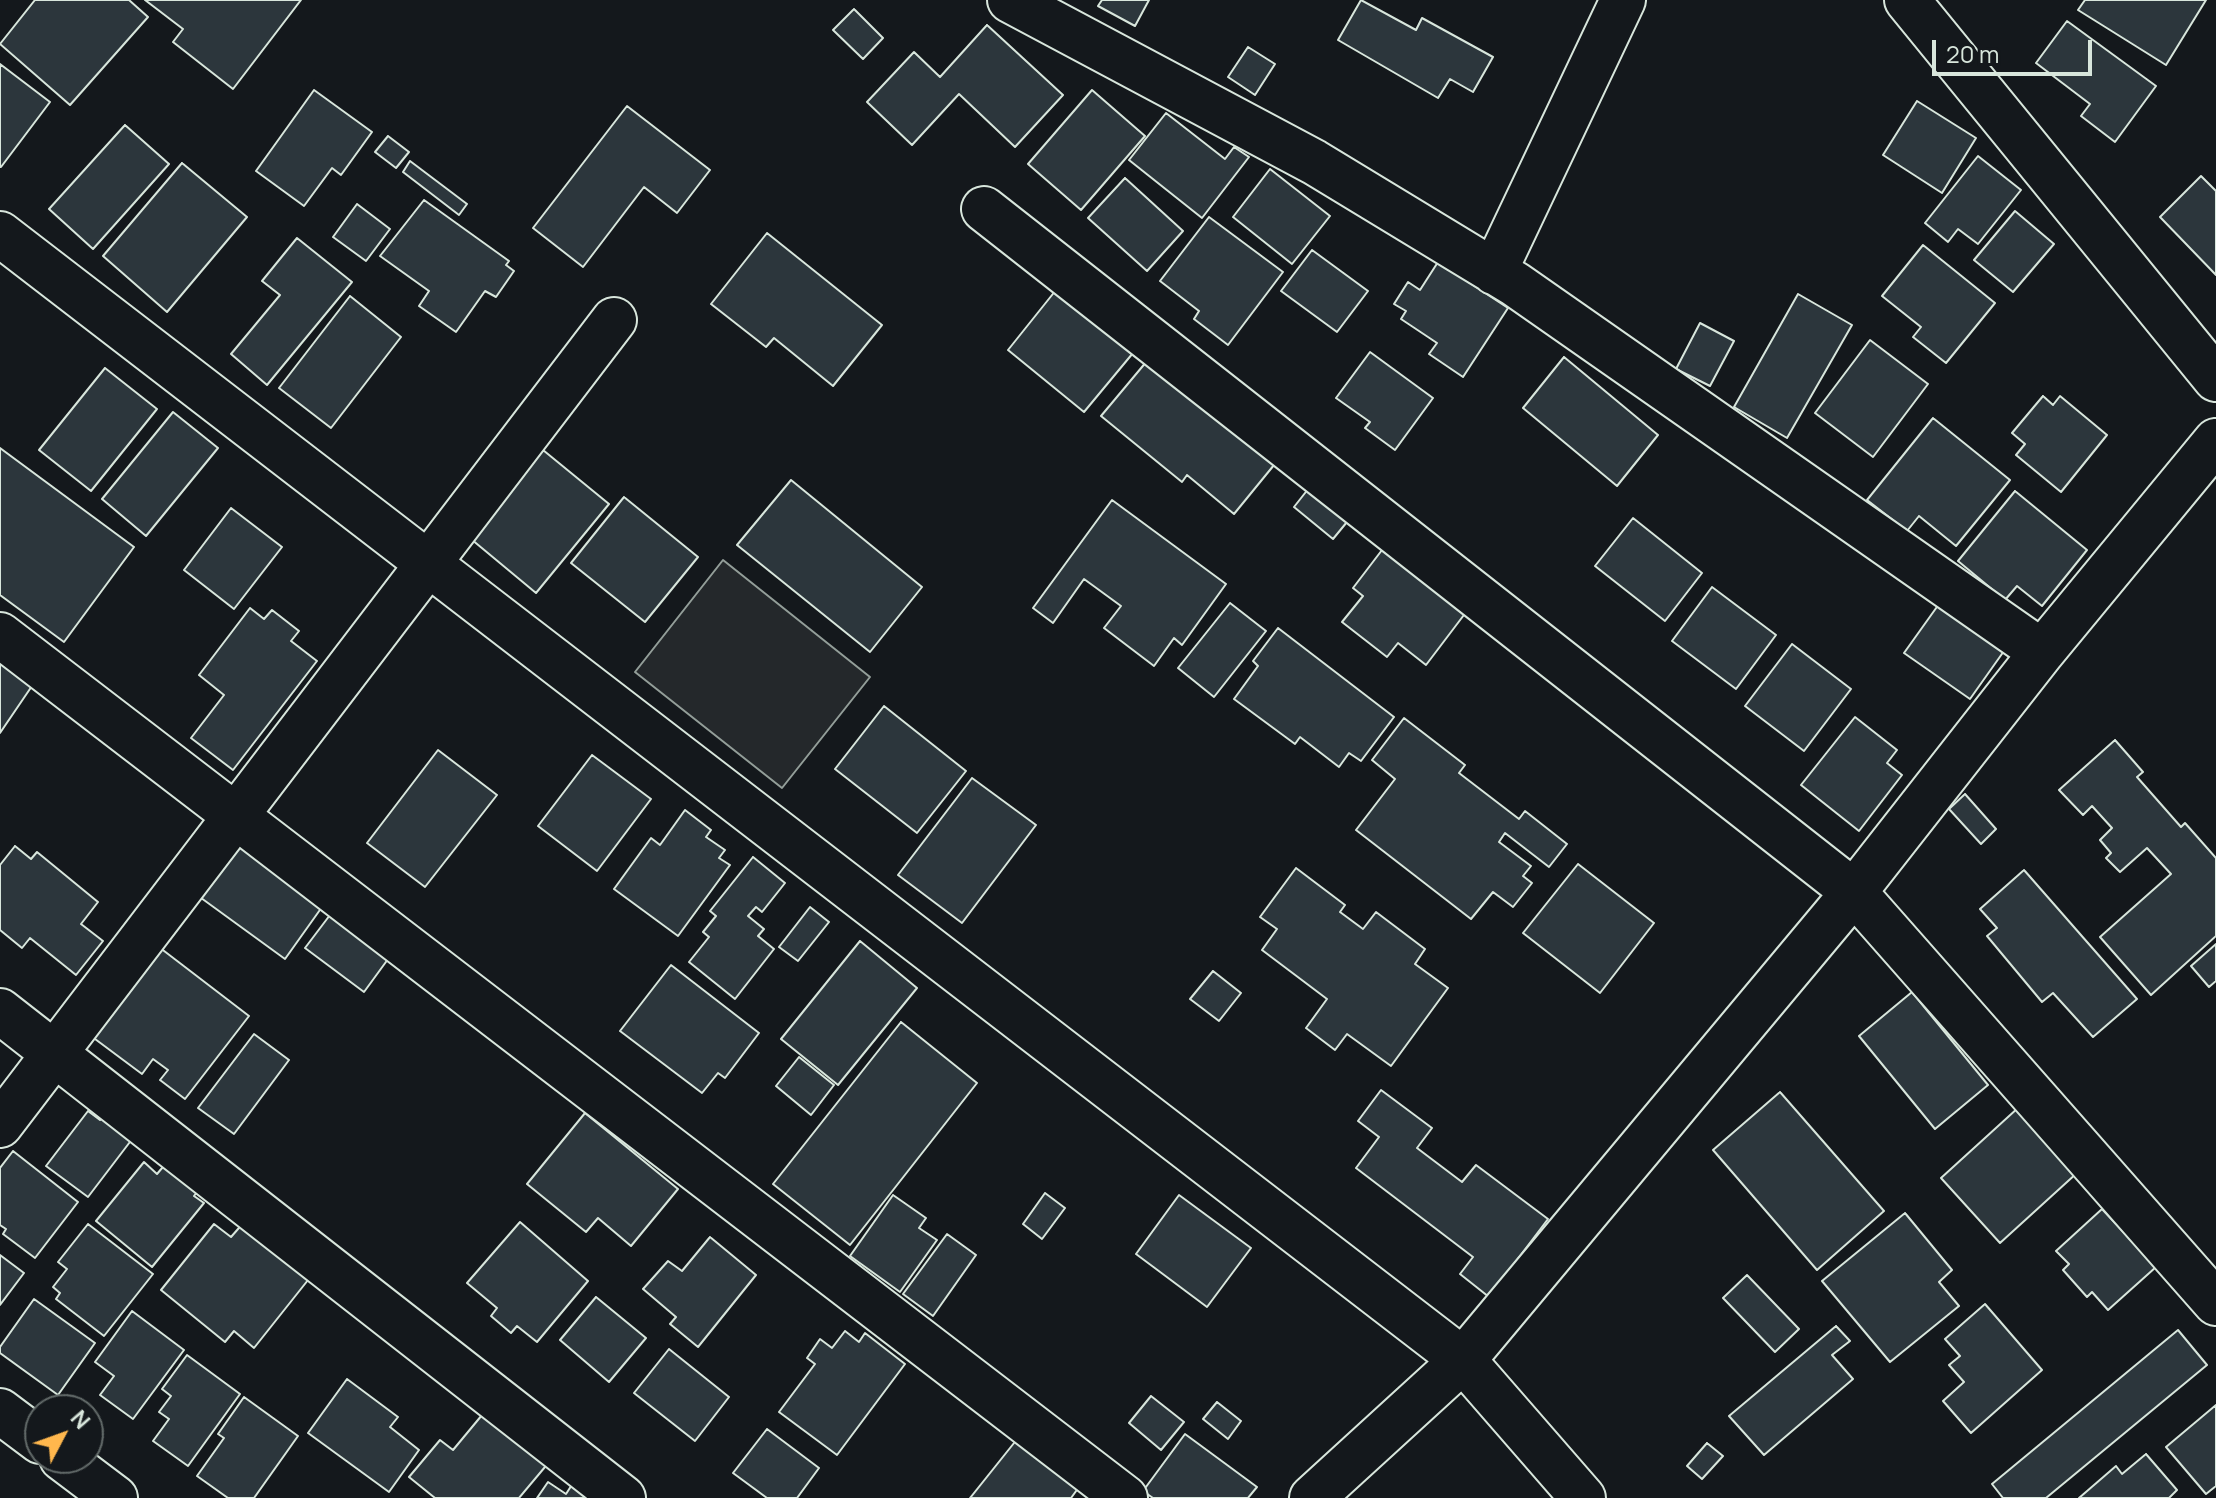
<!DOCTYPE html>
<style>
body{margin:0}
#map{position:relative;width:2216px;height:1498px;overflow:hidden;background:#14181c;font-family:Manrope,sans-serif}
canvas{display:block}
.north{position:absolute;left:24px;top:1394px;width:80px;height:80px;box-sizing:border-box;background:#14181c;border:2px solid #626a69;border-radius:50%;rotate:49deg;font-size:22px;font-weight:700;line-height:32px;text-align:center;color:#d8e6dc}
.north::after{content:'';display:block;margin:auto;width:28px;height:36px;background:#ffb74d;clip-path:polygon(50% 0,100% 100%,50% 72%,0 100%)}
.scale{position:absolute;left:1932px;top:40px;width:160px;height:36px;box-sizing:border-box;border:4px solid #d8e6dc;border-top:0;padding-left:10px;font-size:24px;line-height:28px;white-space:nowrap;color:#d8e6dc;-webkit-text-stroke:6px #14181c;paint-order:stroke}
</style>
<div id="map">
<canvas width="2216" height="1498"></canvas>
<div class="north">N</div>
<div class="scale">20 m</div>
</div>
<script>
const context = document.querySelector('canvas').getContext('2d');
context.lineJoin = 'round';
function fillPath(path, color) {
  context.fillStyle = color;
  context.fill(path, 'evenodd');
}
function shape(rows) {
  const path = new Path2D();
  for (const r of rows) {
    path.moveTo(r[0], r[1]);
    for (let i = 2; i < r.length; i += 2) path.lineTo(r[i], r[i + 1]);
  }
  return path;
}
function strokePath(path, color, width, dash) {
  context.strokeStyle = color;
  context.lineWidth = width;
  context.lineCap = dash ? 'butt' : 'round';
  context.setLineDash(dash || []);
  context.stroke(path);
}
const parking = shape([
 [723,560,870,677,782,788,635,672,723,560]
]);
fillPath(parking, '#24282b');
strokePath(parking, '#939e99', 2);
const building = shape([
 [35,0,129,0,148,17,70,105,0,44,35,0],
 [145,0,301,0,233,89,173,42,183,29,145,0],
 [1102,0,1149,0,1135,26,1098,6,1102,0],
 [1361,0,1416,30,1422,18,1493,57,1473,92,1450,79,1438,98,1338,40,1361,0],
 [2085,0,2206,0,2166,65,2078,10,2085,0],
 [854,9,883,38,863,59,833,30,854,9],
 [2067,21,2156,86,2115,142,2081,116,2090,104,2036,63,2067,21],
 [987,25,1063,95,1015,147,959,94,912,145,867,102,914,52,940,77,987,25],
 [1248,47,1275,64,1255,95,1228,77,1248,47],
 [0,64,50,102,1,167,0,167,0,64],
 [314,90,372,132,341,175,332,168,304,206,256,171,314,90],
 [1092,90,1145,136,1081,210,1028,164,1092,90],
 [1917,101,1976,138,1942,193,1883,155,1917,101],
 [627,106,710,170,677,213,644,187,583,267,533,228,627,106],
 [1166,113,1225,159,1234,147,1249,157,1202,218,1129,160,1166,113],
 [125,125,169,164,93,249,49,209,125,125],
 [388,136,409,152,396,168,375,152,388,136],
 [1978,156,2021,190,1978,244,1958,229,1948,242,1925,223,1978,156],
 [410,161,467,204,459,215,403,172,410,161],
 [182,163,247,217,167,312,103,256,182,163],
 [1270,169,1330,216,1292,264,1233,217,1270,169],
 [2201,176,2216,191,2216,275,2160,217,2201,176],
 [1125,178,1183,231,1147,271,1088,218,1125,178],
 [424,200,509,261,506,265,514,271,496,297,485,291,456,332,419,306,429,291,380,256,424,200],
 [357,204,390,229,366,261,333,237,357,204],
 [2015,211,2054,244,2013,292,1974,260,2015,211],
 [1209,217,1283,272,1228,345,1194,319,1199,311,1160,281,1209,217],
 [767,233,882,325,833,386,774,338,766,347,711,304,767,233],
 [297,238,352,282,267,385,231,354,280,295,262,281,297,238],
 [1923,245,1995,303,1946,363,1913,337,1921,327,1882,296,1923,245],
 [1312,250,1368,291,1337,332,1281,291,1312,250],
 [1438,262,1508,308,1463,377,1429,354,1437,343,1401,319,1406,311,1394,304,1408,282,1420,290,1438,262],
 [1056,290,1133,353,1084,412,1008,350,1056,290],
 [1798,294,1852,325,1787,438,1734,407,1798,294],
 [350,296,401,337,331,428,279,388,350,296],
 [1700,323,1734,341,1710,386,1676,369,1700,323],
 [1870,340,1928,384,1873,457,1815,413,1870,340],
 [1370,352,1433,398,1395,450,1365,428,1370,422,1336,398,1370,352],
 [1152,355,1240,438,1250,427,1283,454,1234,514,1187,475,1182,482,1101,416,1152,355],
 [1564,357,1658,435,1617,486,1523,408,1564,357],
 [105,368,157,409,91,491,39,450,105,368],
 [2043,396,2053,405,2060,396,2107,435,2061,492,2016,455,2025,444,2012,433,2043,396],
 [173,412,218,448,146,536,102,499,173,412],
 [1933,418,2010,480,1956,546,1919,516,1907,531,1867,500,1933,418],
 [0,448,134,547,64,642,0,595,0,448],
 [543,450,609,504,536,593,471,539,543,450],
 [1316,479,1356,511,1333,539,1294,507,1316,479],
 [791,480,922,587,870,652,737,545,791,480],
 [2015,491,2087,550,2042,606,2017,586,2005,600,1958,561,2015,491],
 [624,497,698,557,645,622,571,563,624,497],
 [1112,500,1226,584,1182,645,1174,638,1154,666,1104,628,1121,606,1084,579,1053,623,1033,608,1112,500],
 [231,508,282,547,234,609,184,570,231,508],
 [1633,518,1702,573,1665,621,1595,566,1633,518],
 [1382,550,1417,576,1473,603,1426,665,1398,643,1387,657,1342,622,1363,596,1353,588,1382,550],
 [1712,587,1776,635,1736,689,1672,641,1712,587],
 [1230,603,1266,631,1214,697,1178,668,1230,603],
 [1939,604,2004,651,1970,699,1904,653,1939,604],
 [250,608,264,619,272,610,299,631,291,641,317,661,233,770,191,738,224,695,199,675,250,608],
 [1278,628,1394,717,1361,761,1349,753,1339,767,1300,737,1295,744,1234,699,1258,666,1253,661,1278,628],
 [1792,644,1851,689,1804,751,1745,706,1792,644],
 [0,660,34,683,0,733,0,660],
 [884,706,966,771,917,833,835,769,884,706],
 [1855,717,1897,750,1887,763,1902,775,1859,831,1801,785,1855,717],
 [1404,718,1465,765,1459,773,1519,819,1525,811,1567,844,1549,867,1505,833,1499,842,1531,866,1523,876,1532,883,1513,907,1493,892,1471,919,1356,830,1395,779,1372,760,1404,718],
 [2115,740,2143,772,2137,777,2181,827,2185,823,2216,858,2216,936,2151,995,2100,937,2171,874,2147,848,2120,872,2106,858,2111,853,2100,840,2112,828,2092,806,2083,815,2059,790,2115,740],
 [438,750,497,795,425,887,367,843,438,750],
 [592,755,651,799,597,871,538,826,592,755],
 [972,778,1036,825,962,923,898,875,972,778],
 [1965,794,1996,829,1981,844,1949,809,1965,794],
 [685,810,711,830,706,837,725,850,719,858,730,865,678,936,614,889,651,838,660,845,685,810],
 [239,836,327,900,285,959,197,895,239,836],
 [15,846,31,859,37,852,98,902,81,924,103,941,76,975,30,938,22,948,0,930,0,865,15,846],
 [753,857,785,883,762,912,756,907,748,916,764,929,758,936,774,949,735,999,689,962,709,937,703,932,716,916,710,911,753,857],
 [1578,864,1654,923,1600,993,1523,933,1578,864],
 [1296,868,1345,905,1340,912,1363,929,1376,912,1425,949,1415,964,1448,988,1391,1066,1347,1034,1335,1050,1306,1028,1327,999,1262,950,1277,929,1260,917,1296,868],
 [2024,870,2137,999,2093,1037,2053,993,2042,1002,1987,936,1997,928,1980,909,2024,870],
 [810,907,829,922,798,961,779,947,810,907],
 [333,911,391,955,364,992,305,948,333,911],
 [860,941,917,988,838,1085,781,1039,860,941],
 [155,944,249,1016,185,1099,160,1080,168,1070,153,1059,142,1074,87,1033,155,944],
 [2216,944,2216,981,2209,987,2191,966,2216,944],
 [671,965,759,1033,725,1078,718,1073,702,1093,620,1031,671,965],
 [1213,971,1241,993,1219,1021,1190,999,1213,971],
 [1912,992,1988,1085,1935,1129,1859,1036,1912,992],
 [901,1022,977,1083,850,1245,773,1184,901,1022],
 [254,1034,289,1060,234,1134,198,1108,254,1034],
 [799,1057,834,1085,811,1115,776,1086,799,1057],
 [1381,1090,1432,1128,1417,1148,1462,1182,1476,1165,1548,1219,1489,1297,1460,1274,1473,1257,1356,1168,1379,1137,1358,1121,1381,1090],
 [1780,1092,1884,1211,1817,1270,1713,1150,1780,1092],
 [2019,1107,2078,1172,2000,1243,1941,1178,2019,1107],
 [88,1111,100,1120,107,1112,136,1134,88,1197,46,1166,88,1111],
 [585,1113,678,1189,631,1246,598,1218,586,1232,527,1184,585,1113],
 [13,1151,78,1202,35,1258,3,1234,6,1229,0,1225,0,1168,13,1151],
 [168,1161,201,1187,194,1196,204,1203,152,1267,96,1221,144,1162,157,1174,168,1161],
 [1045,1193,1065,1208,1042,1239,1023,1224,1045,1193],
 [893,1195,926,1218,919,1228,937,1240,900,1292,850,1256,893,1195],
 [1179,1195,1251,1248,1207,1307,1136,1254,1179,1195],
 [2102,1209,2156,1267,2108,1310,2092,1292,2087,1297,2063,1270,2069,1264,2056,1251,2102,1209],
 [1905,1213,1952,1270,1939,1282,1959,1306,1890,1362,1822,1281,1905,1213],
 [245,1221,312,1275,254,1348,234,1331,225,1342,161,1290,214,1224,231,1237,245,1221],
 [520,1222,588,1281,537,1342,517,1326,511,1333,491,1316,497,1308,467,1283,520,1222],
 [88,1224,153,1274,104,1336,56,1299,60,1293,53,1287,67,1269,58,1262,88,1224],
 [947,1234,976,1255,933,1316,903,1294,947,1234],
 [710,1237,756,1275,698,1347,670,1324,676,1317,643,1289,668,1261,682,1271,710,1237],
 [0,1255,24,1273,0,1305,0,1255],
 [1747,1275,1799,1329,1775,1352,1723,1298,1747,1275],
 [596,1297,646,1338,609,1382,560,1340,596,1297],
 [34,1299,95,1343,58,1395,0,1353,0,1347,34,1299],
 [1985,1304,2042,1370,1971,1433,1943,1401,1964,1382,1949,1365,1960,1356,1945,1339,1985,1304],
 [132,1311,184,1350,133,1419,100,1395,114,1376,95,1362,132,1311],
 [1836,1326,1850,1341,1832,1355,1853,1379,1764,1455,1729,1416,1836,1326],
 [2178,1330,2207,1365,2046,1498,2003,1498,1992,1484,2178,1330],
 [845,1331,859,1342,865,1333,905,1364,837,1455,779,1412,815,1364,807,1358,820,1339,832,1348,845,1331],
 [669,1349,729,1397,695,1441,634,1393,669,1349],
 [187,1355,240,1394,188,1466,153,1441,169,1419,159,1412,171,1396,162,1389,187,1355],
 [347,1379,398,1417,390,1427,419,1450,389,1492,308,1433,347,1379],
 [1151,1396,1184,1422,1161,1450,1129,1423,1151,1396],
 [244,1397,298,1436,254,1498,228,1498,197,1476,224,1438,218,1434,244,1397],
 [1217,1402,1241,1421,1228,1439,1203,1419,1217,1402],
 [2216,1405,2216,1486,2206,1494,2166,1447,2216,1405],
 [487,1409,550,1461,519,1498,435,1498,409,1477,440,1440,453,1450,487,1409],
 [767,1429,819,1468,797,1498,767,1498,733,1473,767,1429],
 [1185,1434,1257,1487,1248,1498,1153,1498,1143,1491,1185,1434],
 [1018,1438,1079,1487,1071,1498,970,1498,1018,1438],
 [1707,1443,1723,1456,1702,1479,1687,1466,1707,1443],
 [2146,1454,2177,1490,2169,1498,2079,1498,2116,1466,2122,1474,2146,1454],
 [575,1480,599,1498,537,1498,548,1482,566,1494,575,1480]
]);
fillPath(building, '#2c363c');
strokePath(building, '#d8e6dc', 2);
const minor = shape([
 [1010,0,1314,162,1515,284,2042,652],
 [1907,0,2216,379],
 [984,209,1854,892,2216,1303],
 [0,234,1463,1360,1583,1498],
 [1494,272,1623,0],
 [0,635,1125,1498],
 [0,1011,623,1498],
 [0,1125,614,320],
 [0,1411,40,1441],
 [62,1458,115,1498],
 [1312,1498,1463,1360,1854,892,2042,652,2216,441]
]);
strokePath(minor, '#d8e6dc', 48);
strokePath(minor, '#14181c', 44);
</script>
